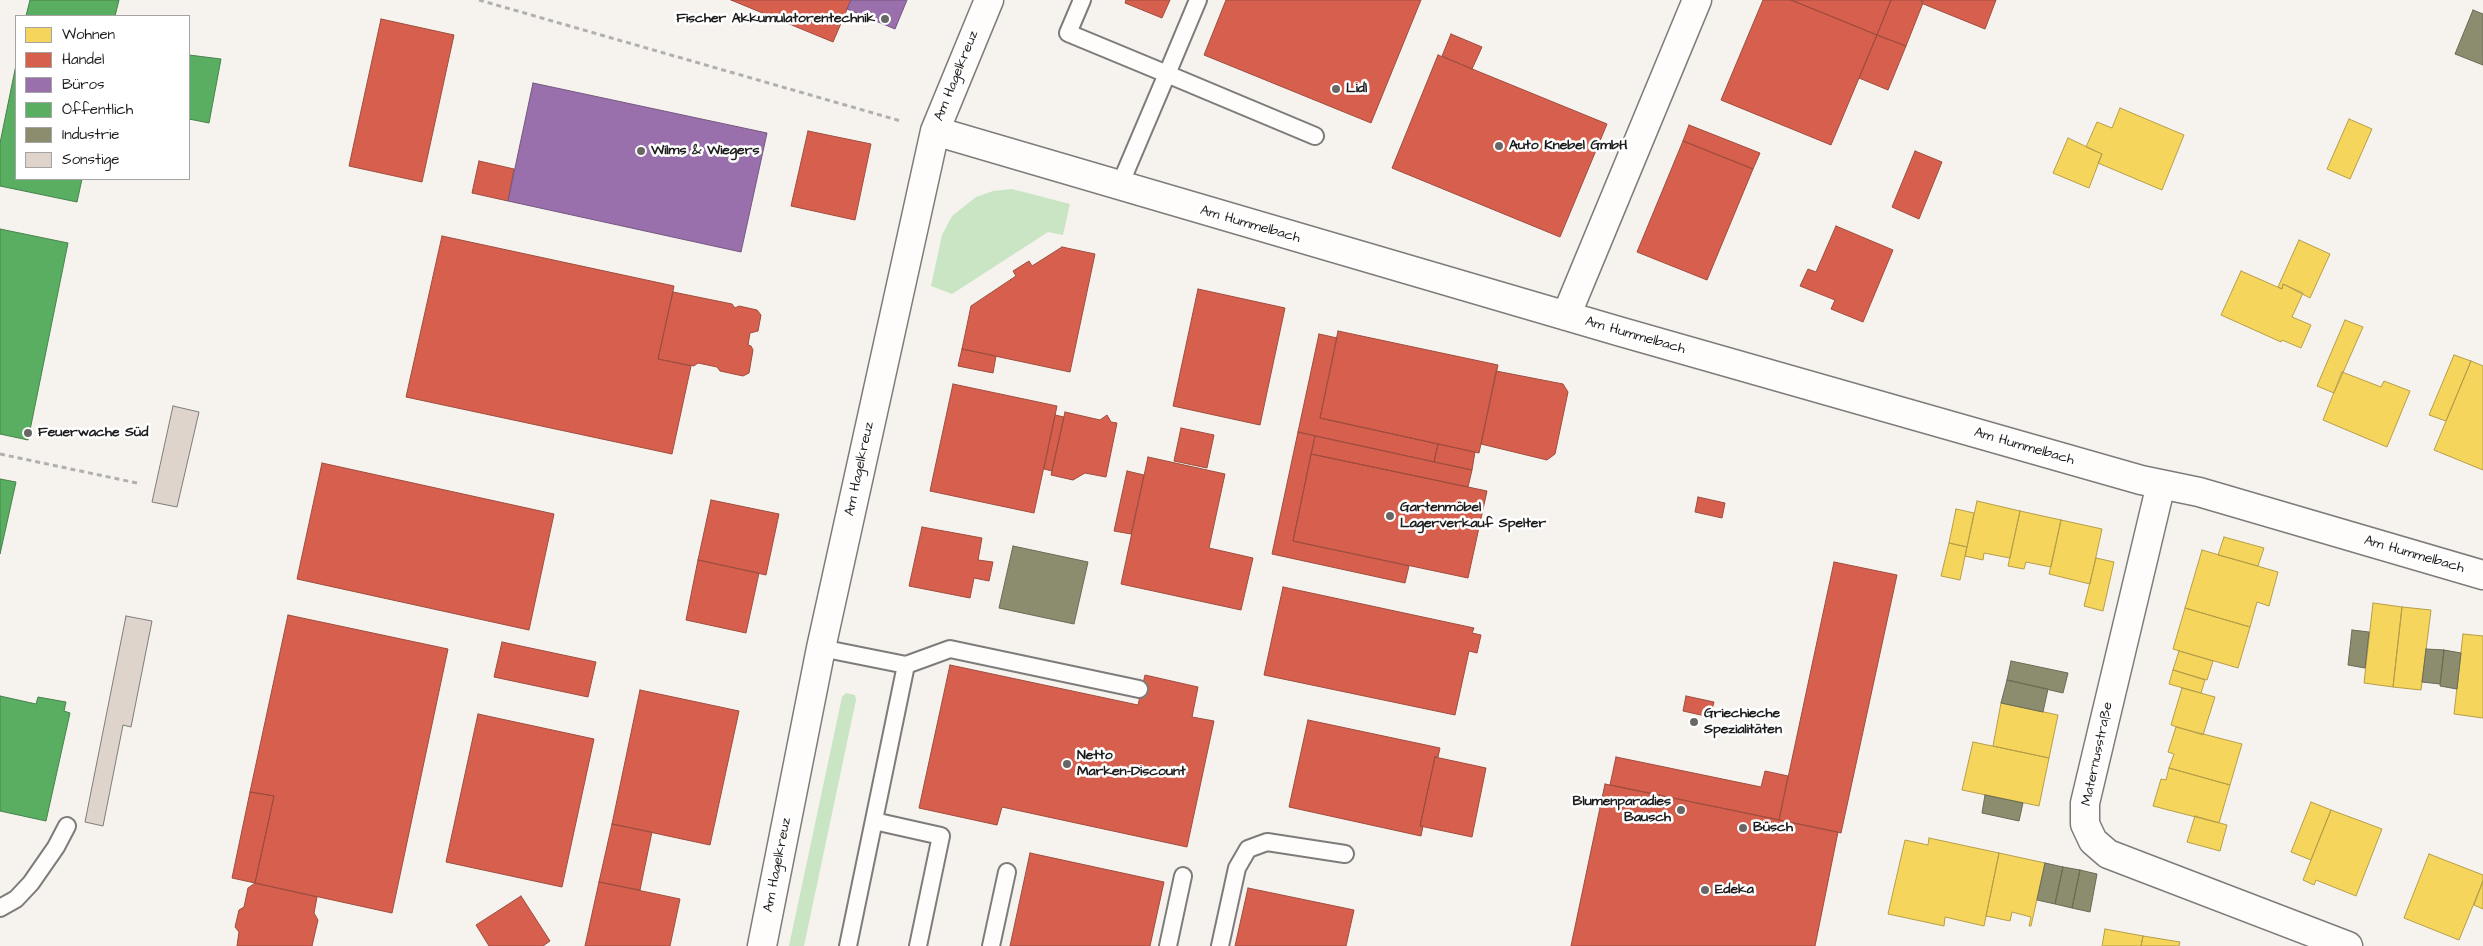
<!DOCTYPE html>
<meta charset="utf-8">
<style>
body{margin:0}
#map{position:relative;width:2483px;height:946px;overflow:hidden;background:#f6f2ee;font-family:"Architects Daughter",sans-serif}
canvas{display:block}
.legend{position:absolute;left:15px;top:15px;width:175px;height:165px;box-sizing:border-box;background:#fff;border:1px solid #a4a4a4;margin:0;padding:6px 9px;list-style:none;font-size:15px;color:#1c1c1c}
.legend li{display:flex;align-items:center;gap:10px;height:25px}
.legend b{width:25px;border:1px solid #a4a4a4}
</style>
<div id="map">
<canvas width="2483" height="946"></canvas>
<ul class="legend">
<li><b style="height:14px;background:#f6d55c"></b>Wohnen</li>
<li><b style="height:14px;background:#d6604d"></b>Handel</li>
<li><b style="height:14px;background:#9970ab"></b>Büros</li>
<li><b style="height:14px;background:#5aae61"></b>Öffentlich</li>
<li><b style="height:14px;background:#8c8c6e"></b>Industrie</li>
<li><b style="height:14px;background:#ded4cc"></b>Sonstige</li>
</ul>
</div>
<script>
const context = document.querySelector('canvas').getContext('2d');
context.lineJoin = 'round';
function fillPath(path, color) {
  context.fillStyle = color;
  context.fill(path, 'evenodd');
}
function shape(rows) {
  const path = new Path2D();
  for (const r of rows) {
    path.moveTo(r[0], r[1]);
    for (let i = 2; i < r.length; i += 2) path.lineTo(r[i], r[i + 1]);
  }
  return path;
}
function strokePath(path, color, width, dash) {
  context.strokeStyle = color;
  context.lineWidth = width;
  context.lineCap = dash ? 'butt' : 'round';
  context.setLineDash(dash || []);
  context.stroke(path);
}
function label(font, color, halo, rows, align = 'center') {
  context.font = font + ' "Architects Daughter",sans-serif';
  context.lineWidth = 5;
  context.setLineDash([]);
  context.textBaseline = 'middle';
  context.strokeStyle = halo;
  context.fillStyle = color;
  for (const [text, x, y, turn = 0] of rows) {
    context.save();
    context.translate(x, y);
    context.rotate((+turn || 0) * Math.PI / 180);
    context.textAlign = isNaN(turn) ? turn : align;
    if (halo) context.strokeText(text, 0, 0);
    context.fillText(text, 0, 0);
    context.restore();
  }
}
fillPath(shape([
 [1012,189,1070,204,1063,235,1048,232,952,294,931,286,942,235,952,216,976,197,993,191],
 [846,693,855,695,856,700,804,946,789,946,842,697]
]), '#c9e5c3');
const homes = shape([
 [2120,108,2184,135,2162,190,2098,163,2102,154,2086,147,2097,122,2112,128,2120,108],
 [2349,119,2372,129,2350,179,2327,169,2349,119],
 [2068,138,2102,154,2089,188,2053,173,2068,138],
 [2299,240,2330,254,2310,298,2283,284,2282,289,2278,287,2299,240],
 [2241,271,2282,289,2283,284,2303,293,2292,317,2311,325,2301,348,2282,340,2281,342,2221,315,2241,271],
 [2345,320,2363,327,2334,393,2317,386,2345,320],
 [2454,355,2471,361,2446,421,2429,415,2454,355],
 [2471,361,2483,366,2483,470,2434,450,2471,361],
 [2342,372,2381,387,2384,381,2410,391,2387,447,2323,420,2342,372],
 [1977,501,2020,511,2010,558,1984,553,1983,560,1965,556,1977,501],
 [1956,509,1974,513,1967,547,1949,543,1956,509],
 [2020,511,2061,520,2051,567,2026,562,2024,569,2008,566,2020,511],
 [2061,520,2102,529,2090,584,2049,574,2061,520],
 [2224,537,2264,548,2258,566,2218,555,2224,537],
 [1949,543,1967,547,1960,580,1941,576,1949,543],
 [2202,550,2278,572,2269,606,2257,602,2250,627,2185,608,2202,550],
 [2096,558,2114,562,2103,611,2084,606,2096,558],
 [2373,603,2402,607,2393,687,2364,683,2373,603],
 [2402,607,2431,610,2421,690,2393,687,2402,607],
 [2185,608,2250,627,2238,668,2173,649,2185,608],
 [2463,634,2483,636,2483,718,2454,714,2463,634],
 [2179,651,2213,661,2207,680,2173,670,2179,651],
 [2173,670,2205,680,2201,693,2169,684,2173,670],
 [2182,688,2215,697,2203,735,2171,725,2182,688],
 [2001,703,2058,715,2049,758,1993,746,2001,703],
 [2176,727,2242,744,2230,785,2169,768,2174,754,2168,752,2176,727],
 [1973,742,2049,758,2039,806,1962,790,1973,742],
 [2169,768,2230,785,2219,823,2153,806,2161,779,2166,780,2169,768],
 [2311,802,2331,810,2311,860,2291,852,2311,802],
 [2331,810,2382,829,2356,896,2316,880,2314,885,2303,880,2331,810],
 [2195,816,2227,825,2220,851,2187,842,2195,816],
 [1929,838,1999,853,1984,926,1945,917,1944,926,1888,914,1905,840,1928,845,1929,838],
 [1999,853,2045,863,2031,926,2029,926,2031,917,2012,912,2010,921,1986,916,1999,853],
 [2429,854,2483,875,2483,881,2459,940,2404,918,2429,854],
 [2483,881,2483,909,2474,905,2483,881],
 [2105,929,2143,936,2141,946,2102,946,2105,929],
 [2143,936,2180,942,2179,946,2141,946,2143,936]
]);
fillPath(homes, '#f6d55c');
strokePath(homes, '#b59e49', 1);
const shops = shape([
 [731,0,851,0,833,42,731,0],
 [1126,0,1170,0,1162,18,1125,3,1126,0],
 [1226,0,1421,0,1371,123,1204,55,1226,0],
 [1763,0,1791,0,1877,35,1831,145,1721,100,1763,0],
 [1791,0,1891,0,1877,35,1791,0],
 [1891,0,1922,0,1923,3,1906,46,1877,35,1891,0],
 [1922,0,1996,0,1985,29,1921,3,1922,0],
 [381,19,454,35,422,182,349,166,381,19],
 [1451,34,1482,47,1472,69,1442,56,1451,34],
 [1877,35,1906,46,1888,90,1859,78,1877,35],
 [1438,55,1607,124,1560,237,1392,168,1438,55],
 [1689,125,1760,153,1753,169,1683,141,1689,125],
 [808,131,871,144,855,220,791,206,808,131],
 [1683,141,1753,169,1707,280,1637,252,1683,141],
 [1915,151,1942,162,1919,219,1892,207,1915,151],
 [479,161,514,169,508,201,472,193,479,161],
 [1836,226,1893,250,1863,322,1831,309,1835,300,1800,286,1808,269,1816,272,1836,226],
 [442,236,674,286,658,359,691,366,672,454,406,397,442,236],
 [1062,247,1095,254,1070,372,962,349,971,306,1016,276,1013,271,1029,261,1032,266,1062,247],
 [1198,289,1285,308,1260,425,1173,406,1198,289],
 [673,292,732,304,735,308,739,306,757,310,761,315,758,331,750,333,748,345,751,346,753,350,749,373,743,376,720,371,717,367,698,363,694,366,658,359,673,292],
 [1338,331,1498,365,1479,453,1320,418,1338,331],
 [1319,334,1337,338,1320,418,1438,444,1434,462,1298,432,1319,334],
 [962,349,996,356,993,373,958,366,962,349],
 [1496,371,1563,384,1568,392,1555,454,1547,460,1481,444,1496,371],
 [953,384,1057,406,1034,513,930,491,953,384],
 [1065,412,1100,420,1107,415,1111,422,1117,423,1106,477,1085,473,1073,480,1051,475,1065,412],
 [1055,415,1064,417,1052,471,1044,469,1055,415],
 [1181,428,1214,435,1207,468,1174,461,1181,428],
 [1298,432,1315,436,1293,541,1409,566,1405,583,1272,554,1298,432],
 [1315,436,1472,470,1468,487,1311,454,1315,436],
 [1438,444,1475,452,1472,470,1434,462,1438,444],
 [1311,454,1487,491,1468,578,1293,541,1311,454],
 [1148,457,1225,474,1209,548,1253,558,1241,610,1121,584,1148,457],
 [322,463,554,514,529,630,297,579,322,463],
 [1127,471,1144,475,1131,534,1114,531,1127,471],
 [1698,497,1725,503,1722,518,1695,512,1698,497],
 [711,500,779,514,766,575,698,560,711,500],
 [922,527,982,538,978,560,993,562,989,581,974,578,970,598,909,586,922,527],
 [698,560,759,573,746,633,686,620,698,560],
 [1834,562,1897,575,1841,833,1779,820,1834,562],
 [1283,587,1474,628,1472,633,1481,635,1477,653,1469,651,1455,715,1264,675,1283,587],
 [288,615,448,649,392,913,255,883,274,796,250,792,288,615],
 [502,642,596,662,588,697,494,677,502,642],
 [950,665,1138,705,1145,675,1198,687,1192,717,1214,721,1187,847,1002,807,997,825,919,808,950,665],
 [640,690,739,711,710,845,612,824,640,690],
 [1686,696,1714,702,1710,717,1683,711,1686,696],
 [478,714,594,739,562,887,446,862,478,714],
 [1308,720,1440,748,1438,757,1435,757,1420,826,1423,826,1421,836,1289,807,1308,720],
 [1435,757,1486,768,1472,837,1420,826,1435,757],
 [1616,757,1761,787,1765,771,1788,776,1779,820,1610,785,1616,757],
 [1605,784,1838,832,1815,946,1571,946,1605,784],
 [250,792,274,796,255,883,232,878,250,792],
 [612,824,652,832,640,890,599,882,612,824],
 [1030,853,1164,882,1150,946,1010,946,1030,853],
 [599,882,680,899,670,946,585,946,599,882],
 [255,883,317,897,314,913,318,920,312,946,237,946,239,932,235,927,239,910,244,907,248,888,255,883],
 [1248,888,1354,910,1346,946,1235,946,1248,888],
 [521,896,550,941,543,946,489,946,476,925,521,896]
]);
fillPath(shops, '#d6604d');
strokePath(shops, '#9e4c3e', 1);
const offices = shape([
 [851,0,907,0,895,29,847,9,851,0],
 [533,83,767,133,741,252,508,201,533,83]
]);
fillPath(offices, '#9970ab');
strokePath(offices, '#745780', 1);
const public = shape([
 [30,0,119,0,115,16,26,16,30,0],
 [189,55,221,59,209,123,189,119,189,55],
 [16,65,16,179,82,179,77,202,0,186,0,143,16,65],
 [0,229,68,243,28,440,0,434,0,229],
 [0,479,16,482,0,554,0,479],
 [0,696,36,704,38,697,66,702,64,711,70,713,46,821,0,811,0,696]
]);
fillPath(public, '#5aae61');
strokePath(public, '#47824c', 1);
const industry = shape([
 [2473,10,2483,14,2483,65,2455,54,2473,10],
 [1013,546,1088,562,1074,624,999,608,1013,546],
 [2352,630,2369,632,2365,668,2348,665,2352,630],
 [2426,649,2444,650,2440,684,2422,682,2426,649],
 [2444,650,2461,653,2457,689,2440,686,2444,650],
 [2011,661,2068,673,2063,693,2007,680,2011,661],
 [2007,680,2048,689,2043,712,2001,703,2007,680],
 [1985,795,2023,803,2019,821,1982,813,1985,795],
 [2045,863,2063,867,2055,904,2037,900,2045,863],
 [2063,867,2080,870,2072,908,2055,904,2063,867],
 [2080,870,2097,874,2090,912,2072,908,2080,870]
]);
fillPath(industry, '#8c8c6e');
strokePath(industry, '#6a6a55', 1);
const building = shape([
 [173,406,199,412,177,507,152,502,173,406],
 [126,616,152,621,131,727,123,725,103,826,85,822,126,616]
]);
fillPath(building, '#ded4cc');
strokePath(building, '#7e7c7a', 1);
const lane = shape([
 [1082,0,1068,33,1167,74,1198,0],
 [1119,187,1167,74,1315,136],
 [821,648,906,665,950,649,1139,689],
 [874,821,941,836,918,946],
 [0,908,16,899,31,883,56,847,67,826],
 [848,946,906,665],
 [991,946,1007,872],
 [1168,946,1183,876],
 [1220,946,1237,868,1248,849,1267,842,1345,854]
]);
const street = shape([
 [935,131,1618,331,2141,480,2199,492,2483,575],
 [1566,316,1697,0],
 [2161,484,2085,803,2085,824,2093,841,2108,854,2348,946],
 [762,946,821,648,935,131,989,0]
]);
strokePath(lane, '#7e7c7a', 20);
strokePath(street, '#7e7c7a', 31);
strokePath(shape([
 [479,0,901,121],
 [0,454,137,483]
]), '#b0b0af', 3, [5, 4]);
strokePath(lane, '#fefdfc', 16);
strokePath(street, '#fefdfc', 28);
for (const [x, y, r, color] of [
 [885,19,5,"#686766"],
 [1336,89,5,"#686766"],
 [1499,146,5,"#686766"],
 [641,151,5,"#686766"],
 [28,433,5,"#686766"],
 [1390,516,5,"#686766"],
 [1694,722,5,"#686766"],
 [1067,764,5,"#686766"],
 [1681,810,5,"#686766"],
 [1743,828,5,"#686766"],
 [1705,890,5,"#686766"]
]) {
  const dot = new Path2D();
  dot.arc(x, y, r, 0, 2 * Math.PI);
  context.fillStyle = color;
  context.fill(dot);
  strokePath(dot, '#fff', 2);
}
label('bold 14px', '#1c1c1c', '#fff', [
 ["Fischer Akkumulatorentechnik",875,19,"right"],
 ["Lidl",1346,89],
 ["Auto Knebel GmbH",1509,146],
 ["Wilms & Wiegers",651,151],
 ["Feuerwache Süd",38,433],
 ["Gartenmöbel",1400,508],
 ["Lagerverkauf Spelter",1400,524],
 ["Griechieche",1704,714],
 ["Spezialitäten",1704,730],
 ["Netto",1077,756],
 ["Marken-Discount",1077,772],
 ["Blumenparadies",1671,802,"right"],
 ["Bausch",1671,818,"right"],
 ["Büsch",1753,828],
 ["Edeka",1715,890]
], 'left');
label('14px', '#1c1c1c', '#fff', [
 ["Am Hagelkreuz",957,76,-68],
 ["Am Hummelbach",1250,225,16],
 ["Am Hummelbach",1635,336,16],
 ["Am Hummelbach",2024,447,16],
 ["Am Hagelkreuz",860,469,-78],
 ["Am Hummelbach",2414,555,16],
 ["Maternusstraße",2098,754,-78],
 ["Am Hagelkreuz",778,865,-79]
]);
</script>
